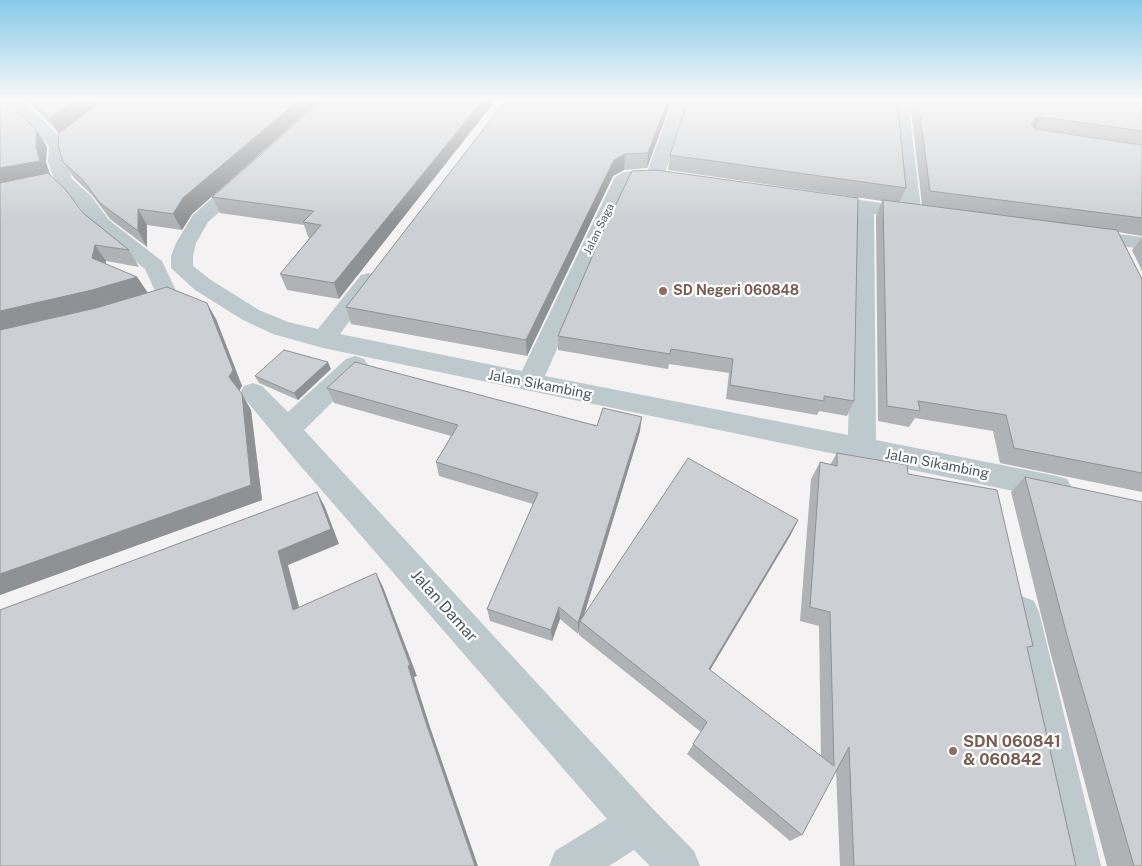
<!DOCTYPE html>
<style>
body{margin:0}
canvas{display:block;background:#f4f2f2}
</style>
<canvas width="1142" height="866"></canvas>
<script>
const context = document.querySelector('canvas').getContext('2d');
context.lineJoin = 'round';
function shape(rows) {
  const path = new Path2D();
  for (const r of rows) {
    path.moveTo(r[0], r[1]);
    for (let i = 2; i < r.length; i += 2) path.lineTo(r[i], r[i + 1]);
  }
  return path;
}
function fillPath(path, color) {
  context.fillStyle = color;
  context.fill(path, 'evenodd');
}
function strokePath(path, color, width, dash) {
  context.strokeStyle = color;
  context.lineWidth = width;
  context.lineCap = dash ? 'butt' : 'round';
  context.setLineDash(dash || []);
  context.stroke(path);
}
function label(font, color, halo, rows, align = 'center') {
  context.font = font + ' "Public Sans",sans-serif';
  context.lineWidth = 4.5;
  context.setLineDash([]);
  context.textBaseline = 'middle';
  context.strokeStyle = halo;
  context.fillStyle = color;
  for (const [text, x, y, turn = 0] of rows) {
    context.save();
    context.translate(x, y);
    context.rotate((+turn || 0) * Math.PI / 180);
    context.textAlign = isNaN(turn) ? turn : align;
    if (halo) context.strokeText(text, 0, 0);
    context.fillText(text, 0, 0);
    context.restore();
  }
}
fillPath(shape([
 [5,100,23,100,64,141,67,145,66,161,72,179,91,196,109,220,162,261,179,297,176,302,168,304,160,302,145,269,95,228,77,204,56,185,48,161,49,146,5,100],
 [673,100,689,100,664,176,662,180,655,182,635,182,630,184,545,376,848,435,854,211,820,206,813,204,810,200,813,196,820,194,901,206,892,100,908,100,921,209,926,214,923,218,912,220,874,214,876,440,1057,476,1067,479,1072,488,1067,497,1057,500,323,348,273,334,243,320,195,290,171,268,171,256,176,243,193,215,237,176,244,174,251,176,253,180,251,184,208,222,196,243,193,256,193,266,211,280,259,310,288,322,318,329,361,275,369,273,377,275,380,280,340,334,522,371,613,181,615,177,624,172,648,170,673,100],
 [1085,230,1142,237,1142,249,1078,240,1075,236,1078,232,1085,230],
 [355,356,364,359,368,365,364,371,304,430,653,809,694,851,700,866,650,866,634,850,609,866,549,866,555,851,607,819,298,463,240,393,244,386,253,383,262,386,288,412,346,359,355,356],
 [1022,596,1034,601,1039,612,1101,866,1059,866,1005,612,1010,601,1022,596]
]), '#bec9cd');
fillPath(shape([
 [0,100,37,131,47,147,46,162,50,176,83,213,129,250,139,267,106,261,106,264,137,277,148,293,216,319,242,386,239,391,251,410,262,500,0,595],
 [104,306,96,308,53,318],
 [26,100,321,100,192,214,182,230,147,225,147,247,110,219,92,195,74,178,63,162,59,133],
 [323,100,339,299,287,290,280,274,309,239,304,225,220,213,212,197],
 [672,100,647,168,624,170,613,176,527,356,351,324,346,307],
 [910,100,1142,100,1142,236,1118,232,1142,279,1142,492,1000,463,993,431,915,418,909,427,878,421,876,216,882,201,668,170,670,155,906,188,900,202,922,205],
 [604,229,854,401,847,416,819,411,817,415,726,399,729,373,669,364,668,369,558,350,558,336],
 [1142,238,1142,271,1132,250],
 [331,369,298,400,259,383,255,376],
 [327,388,640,431,584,614,798,520,790,536,710,670,821,756,819,626,800,621,811,479,820,462,830,465,837,453,908,474,1027,650,1076,866,840,866,836,770,802,835,790,841,687,754,701,732,579,635,579,630,578,634,560,619,552,641,490,621,487,609,533,504,439,476,436,462,451,436,334,403],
 [1025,477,1142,866,1107,866,1050,651,1011,492]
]), '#afb3b6');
fillPath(shape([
 [76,100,105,100,59,134,50,118],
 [299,100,321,100,192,214,182,230,173,214,183,198],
 [483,100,496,100,339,299,334,283],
 [668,100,672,100,647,168,648,153],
 [1042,117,1033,132,1031,124,1035,118],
 [37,131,47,147,46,162,51,177,0,186,0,168,36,146],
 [625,154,624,170,613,176,527,356,526,340,614,160],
 [138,209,147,225,147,247,138,231],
 [95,245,106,261,103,274,92,258],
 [137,277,148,293,104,306,0,331,0,311],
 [207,303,216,319,242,386,238,393,229,377],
 [328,362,331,369,298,400,294,393],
 [242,394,251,410,262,500,0,595,0,574],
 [642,417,640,431,582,622,580,621,579,630,578,634,578,623],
 [317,492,325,507,339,544,288,565,303,622,293,610,278,551],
 [798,520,790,536,703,682,709,669],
 [376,573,383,587,417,676,414,677,430,727,478,866,475,866,424,717],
 [559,607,560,619,552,641,551,630]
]), '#8f9294');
const building = shape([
 [0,100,7,100,37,131,36,146,40,161,0,168,0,100],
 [32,100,76,100,50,118,32,100],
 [103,100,299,100,183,198,173,214,138,209,138,231,100,203,82,179,63,162,58,145,59,133,103,100],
 [323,100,483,100,334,283,280,274,321,225,303,222,314,211,212,197,323,100],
 [506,100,668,100,648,153,625,154,614,160,526,340,346,307,506,100],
 [688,100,897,100,906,188,670,155,688,100],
 [918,100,1142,100,1142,131,1042,117,1035,118,1031,124,1035,129,1142,145,1142,218,930,191,918,100],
 [656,170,858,198,854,401,824,396,824,401,730,385,733,359,671,349,670,354,558,336,604,229,632,171,656,170],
 [48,173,65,189,83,213,129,250,95,245,92,258,137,277,92,290,0,311,0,183,48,173],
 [883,200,1117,230,1142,279,1142,473,1014,448,1006,415,918,401,920,411,887,406,883,200],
 [167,287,207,303,233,370,229,377,242,394,251,485,0,574,0,330,96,308,167,287],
 [284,350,328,362,294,393,255,376,284,350],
 [355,362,597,426,603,408,642,417,578,623,559,607,551,630,487,609,538,493,436,462,458,425,327,388,355,362],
 [837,453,907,465,908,474,997,490,1033,646,1027,647,1076,866,854,866,849,747,802,835,693,744,707,722,580,621,688,458,798,520,709,669,834,766,830,612,810,607,820,462,837,466,837,453],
 [1025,477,1142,502,1142,866,1134,866,1068,639,1025,477],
 [317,492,331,529,278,551,293,610,376,573,410,665,408,666,424,717,475,866,0,866,0,610,317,492]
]);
fillPath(building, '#ccd0d4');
strokePath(building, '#8f9294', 1);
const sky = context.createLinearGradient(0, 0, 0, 222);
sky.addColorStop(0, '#86c9e8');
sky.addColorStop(0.45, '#faf9f9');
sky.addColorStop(1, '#faf9f900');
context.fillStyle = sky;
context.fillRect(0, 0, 1142, 222);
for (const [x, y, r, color] of [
 [663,291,5,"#8d6e63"],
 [953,751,5,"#8d6e63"]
]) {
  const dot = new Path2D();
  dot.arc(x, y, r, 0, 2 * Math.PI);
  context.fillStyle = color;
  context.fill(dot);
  strokePath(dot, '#fff', 2);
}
label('11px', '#4a595f', '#fff', [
 ["Jalan Saga",599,229,-64]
]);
label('bold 14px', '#785e54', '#fff', [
 ["SD Negeri 060848",673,291]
], 'left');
label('14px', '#4a595f', '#fff', [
 ["Jalan Sikambing",540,385,11],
 ["Jalan Sikambing",937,464,11]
]);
label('16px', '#4a595f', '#fff', [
 ["Jalan Damar",444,606,48]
]);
label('bold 16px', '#785e54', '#fff', [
 ["SDN 060841",963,742],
 ["& 060842",963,760]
], 'left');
</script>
